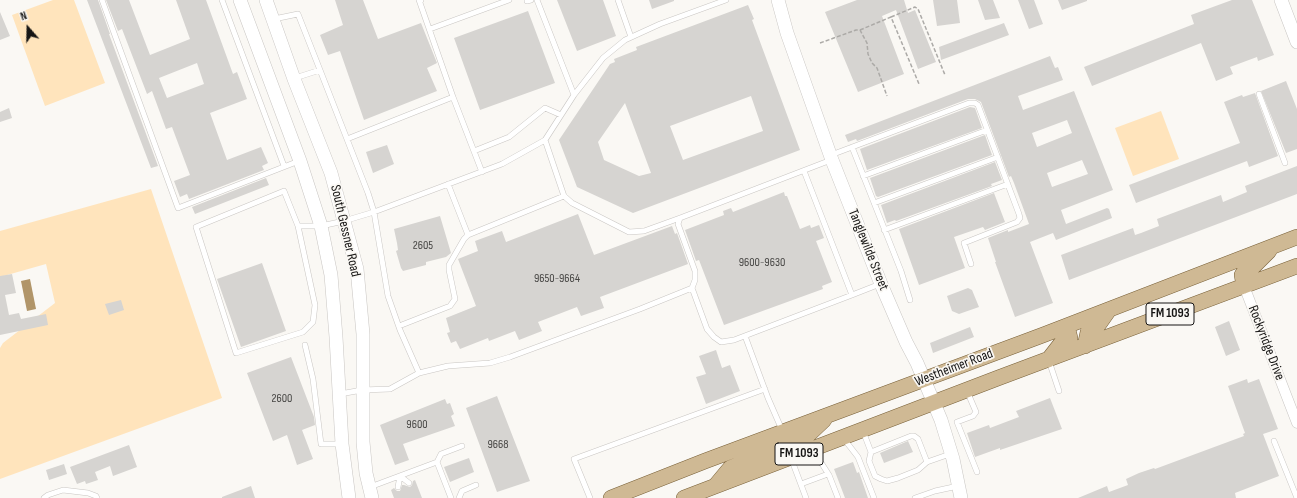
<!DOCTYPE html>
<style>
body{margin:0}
#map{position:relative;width:1297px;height:498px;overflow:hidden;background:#faf8f4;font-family:"Sofia Sans Condensed",sans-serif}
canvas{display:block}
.north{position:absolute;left:8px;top:8px;width:40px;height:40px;-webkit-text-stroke:3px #faf8f4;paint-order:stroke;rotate:340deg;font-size:11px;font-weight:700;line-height:16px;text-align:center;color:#161514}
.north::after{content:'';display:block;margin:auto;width:14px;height:18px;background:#161514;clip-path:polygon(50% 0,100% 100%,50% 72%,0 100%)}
</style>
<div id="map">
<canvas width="1297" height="498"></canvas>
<div class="north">N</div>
</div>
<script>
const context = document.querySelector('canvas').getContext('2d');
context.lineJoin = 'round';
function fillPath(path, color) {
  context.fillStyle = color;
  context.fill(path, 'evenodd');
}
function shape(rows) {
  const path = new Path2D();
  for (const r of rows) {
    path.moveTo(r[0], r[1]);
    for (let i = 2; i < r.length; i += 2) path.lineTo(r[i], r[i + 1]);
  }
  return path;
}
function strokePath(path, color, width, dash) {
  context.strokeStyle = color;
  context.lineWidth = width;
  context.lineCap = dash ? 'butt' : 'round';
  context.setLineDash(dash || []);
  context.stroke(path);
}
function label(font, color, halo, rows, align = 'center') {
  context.font = font + ' "Sofia Sans Condensed",sans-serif';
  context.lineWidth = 3.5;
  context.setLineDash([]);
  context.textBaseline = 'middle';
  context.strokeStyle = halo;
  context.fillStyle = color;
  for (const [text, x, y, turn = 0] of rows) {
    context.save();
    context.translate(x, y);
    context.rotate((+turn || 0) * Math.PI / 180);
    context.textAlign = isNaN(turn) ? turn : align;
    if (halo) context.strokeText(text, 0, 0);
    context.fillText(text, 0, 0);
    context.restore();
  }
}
fillPath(shape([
 [53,0,74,0,105,83,45,106,12,15],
 [1161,111,1179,159,1133,176,1115,128],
 [151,189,222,398,0,479,0,348,3,343,55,303,46,264,0,277,0,231]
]), '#ffe4bc');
fillPath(shape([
 [30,279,36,309,27,311,21,281]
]), '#b19569');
fillPath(shape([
 [87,0,98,0,110,34,109,34,158,166,151,168],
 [106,0,129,0,150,55,190,39,176,0,206,0,233,74,237,72,247,99,210,113,227,160,261,147,268,163,262,166,264,170,189,199,187,194,180,197,174,181,190,175,172,127,166,129,152,91,147,94,122,29,118,31],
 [197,63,204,84,167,98,159,78],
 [335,0,363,0,378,39,421,23,437,63,427,68,437,91,364,120,340,51,328,55,320,35,343,25],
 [557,0,603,0,616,36,577,51],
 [649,0,674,0,674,1,652,9],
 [857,0,904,0,908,13,915,10,936,62,918,69,896,10,882,16,904,74,858,92,825,12],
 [933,0,957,0,960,23,937,26],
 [978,0,993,0,1000,18,985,20],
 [1018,0,1034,0,1043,24,1029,29],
 [1058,0,1087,0,1087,1,1062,10],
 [1232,0,1252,0,1274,55,1258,61,1257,57,1230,67,1233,74,1216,81,1201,43,1092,86,1084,67,1194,24,1191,15],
 [748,5,754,19,752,20,800,150,633,213,577,187,559,140,610,64,615,62,614,59,637,50,636,47],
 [751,96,763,131,683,160,670,126],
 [625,103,651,173,639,176,604,160,598,142],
 [528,11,555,83,480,110,454,38],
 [0,12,10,36,0,40],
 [1004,23,1009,35,941,60,939,47],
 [1050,56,1055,68,1058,67,1063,80,1018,96,1023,110,1074,91,1113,190,1061,210,1066,224,1107,208,1109,209,1112,218,1056,240,1053,233,1030,242,1053,303,1015,317,995,262,996,262,988,238,1008,230,1008,232,1029,224,1014,183,1011,176,1009,177,981,102,975,99,968,99,857,141,856,139,848,142,845,135],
 [1067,120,1072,133,1037,147,1032,133],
 [1082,160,1088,174,1052,187,1047,173],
 [1286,81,1297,109,1297,149,1286,153,1261,91],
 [1255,93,1278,156,1249,167,1247,161,1136,203,1129,185,1240,143,1224,102,1242,95,1243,97],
 [970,107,975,108,982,128,867,170,860,149],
 [9,108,12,118,0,122,0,112],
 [985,135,992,155,878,197,876,196,870,178],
 [387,145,394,164,373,173,366,152],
 [995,162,1002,180,991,184,992,186,896,221,895,220,887,223,881,205],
 [1297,166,1297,194,1069,280,1061,255,1133,228,1135,235,1141,233,1159,226,1157,219,1221,195,1223,202,1247,192,1245,186],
 [266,178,269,185,195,214,192,207],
 [784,192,785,196,787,196,800,229,810,225,811,228,819,225,824,238,816,241,832,282,822,286,823,289,724,325,699,260,696,261,685,230,724,215,723,211,731,208,733,212],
 [994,193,1005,222,985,230,983,227,954,237,965,268,919,285,899,229],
 [578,214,594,255,672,226,675,234,677,233,688,264,600,297,604,308,581,316,577,307,538,322,542,331,519,340,515,331,489,341,488,338,460,349,456,341,451,343,447,333,450,332,446,318,476,306,458,259,478,251,475,241,502,231,506,242],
 [440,216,451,253,446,257,426,262,426,265,403,271,401,268,396,251,398,250,397,243,394,229],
 [262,263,286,331,241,347,217,279],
 [12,274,16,293,5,295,9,315,19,313,21,319,46,314,48,325,0,335,0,276],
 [968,288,972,290,979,307,959,314,952,311,947,296],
 [121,300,124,310,109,315,105,304],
 [1229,321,1240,350,1226,356,1215,327],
 [970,327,974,337,933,353,930,343],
 [716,350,722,368,730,365,740,391,706,404,696,377,706,374,699,356],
 [291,357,314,417,315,425,302,430,313,459,297,465,287,435,273,441,247,373],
 [1247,379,1248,383,1259,379,1278,429,1263,434,1279,476,1235,493,1236,498,1078,498,1107,486,1109,492,1128,485,1126,479,1139,473,1154,468,1155,469,1244,436,1243,434,1245,433,1228,386],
 [497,396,530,481,497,492,466,408],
 [1050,398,1062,429,1000,450,1000,448,975,457,967,433,989,425,990,428,1019,417,1016,411],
 [445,399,447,404,450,403,454,414,451,416,455,426,403,444,409,460,395,465,380,425],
 [908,441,913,452,884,463,880,453],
 [129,445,137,467,113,476,110,466,95,472,98,480,86,484,85,481,77,484,70,467],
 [469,458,474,472,450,482,444,467],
 [853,462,857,473,859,472,868,498,845,498,834,469],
 [64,464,67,474,49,480,46,470],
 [415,480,422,498,394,498,391,490,394,488,397,491,400,491,402,485,404,485,410,487,412,485,413,481],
 [251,486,255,498,222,498,222,497]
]), '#d6d4d1');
const lane = shape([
 [102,0,178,208,299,161],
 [222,0,284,166],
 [421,0,419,0,453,97],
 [527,0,527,1,531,0],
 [537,0,574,95],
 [618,0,631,37],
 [274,19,298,14,320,70],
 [430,29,509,0],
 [295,78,320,70,368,193,374,212,388,296,400,330,419,373,390,389,362,390,340,394],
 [1259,94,1285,163],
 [347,139,453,97,482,172],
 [545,140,564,196],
 [852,147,901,271,910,300],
 [474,151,509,137,545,108,561,115],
 [831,155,969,103,975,103,978,105,1019,214,1020,218,1017,222,964,243,971,264],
 [804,171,852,295,880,284],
 [863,176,987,130],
 [448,184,468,235],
 [874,203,998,157],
 [298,226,315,305,313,322,303,332,236,353,196,227,284,191,298,226,321,226,344,221,374,212,502,164,545,140,574,95,603,58,625,40,660,24,726,0],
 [884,230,1008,184],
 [692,288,707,329,714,337,721,342,734,340,852,295],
 [399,326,450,306,455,299,449,270,449,265,464,239,468,235,564,196,572,203,629,232,644,231,680,218],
 [745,336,768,398,782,430],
 [305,345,313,379,321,444,342,444],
 [1049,361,1059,391],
 [419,373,448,366,490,363,510,357,640,309,692,288,695,280,695,271,678,224,680,218,831,160],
 [967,391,976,412,973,416,957,422,977,472],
 [863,431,871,452,869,461,875,476,881,479,887,481,898,478,918,470,927,462,950,454],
 [844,439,858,457,874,498],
 [1274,441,1297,498],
 [871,452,911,436,914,436,918,439,927,462],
 [810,453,822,464,829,475,838,498],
 [791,458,806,498],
 [437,462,441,454,462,446],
 [801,484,828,474],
 [370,487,437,462,451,498],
 [398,487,400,476,409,483],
 [44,498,48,495,63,490,88,493,96,496,97,498],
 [459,498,462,491,476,485],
 [590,498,574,459,765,389],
 [915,498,935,491,958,486]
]);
const street = shape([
 [1244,286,1297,423]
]);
const secondary = shape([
 [240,0,300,161,321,226,331,275,336,337,342,444,349,498],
 [266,0,294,79,331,173,357,269,363,334,363,442,366,473,372,498],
 [778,0,787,33,832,160,881,284,906,342,917,363,941,420,953,459,961,498],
 [1281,0,1297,42]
]);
const primary = shape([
 [1244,286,1242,275,1244,272,1252,268,1269,251],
 [1085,346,1088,332,1097,327,1109,310],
 [1048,360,1062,342,1070,338,1067,326],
 [791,457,791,449,793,444,805,438,824,420],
 [715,486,730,468,777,449,783,443,783,433],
 [611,498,705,461,1043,335,1297,237],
 [684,498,998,378,1297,266]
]);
strokePath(lane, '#c9c6c3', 6);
strokePath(street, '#c9c6c3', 11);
strokePath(secondary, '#c9c6c3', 14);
strokePath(primary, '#796139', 16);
strokePath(shape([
 [891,17,915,7,918,9,945,75],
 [860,30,891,17,919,84],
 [820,43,856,30,860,30,867,43,868,54,872,63,877,68,887,96]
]), '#acaaa7', 1.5, [4, 2]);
strokePath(lane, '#fff', 5);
strokePath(street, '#fff', 10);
strokePath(secondary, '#fff', 13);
strokePath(primary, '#cfb994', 15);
label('12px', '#464543', null, [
 ["2605",423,246],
 ["9600-9630",762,263],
 ["9650-9664",557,279],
 ["2600",282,399],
 ["9600",417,425],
 ["9668",498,445]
]);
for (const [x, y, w] of [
 [1170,314,48],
 [799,454,48]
]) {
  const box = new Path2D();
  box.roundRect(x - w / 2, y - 11, w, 22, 3);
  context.fillStyle = '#faf8f4';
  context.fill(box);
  strokePath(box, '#161514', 1);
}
label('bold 13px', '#161514', null, [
 ["FM 1093",1170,314],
 ["FM 1093",799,454]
]);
label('14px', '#161514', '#faf8f4', [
 ["South Gessner Road",345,231,77],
 ["Tanglewilde Street",868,250,68],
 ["Rockyridge Drive",1266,343,69],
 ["Westheimer Road",954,368,-21]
]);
</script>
